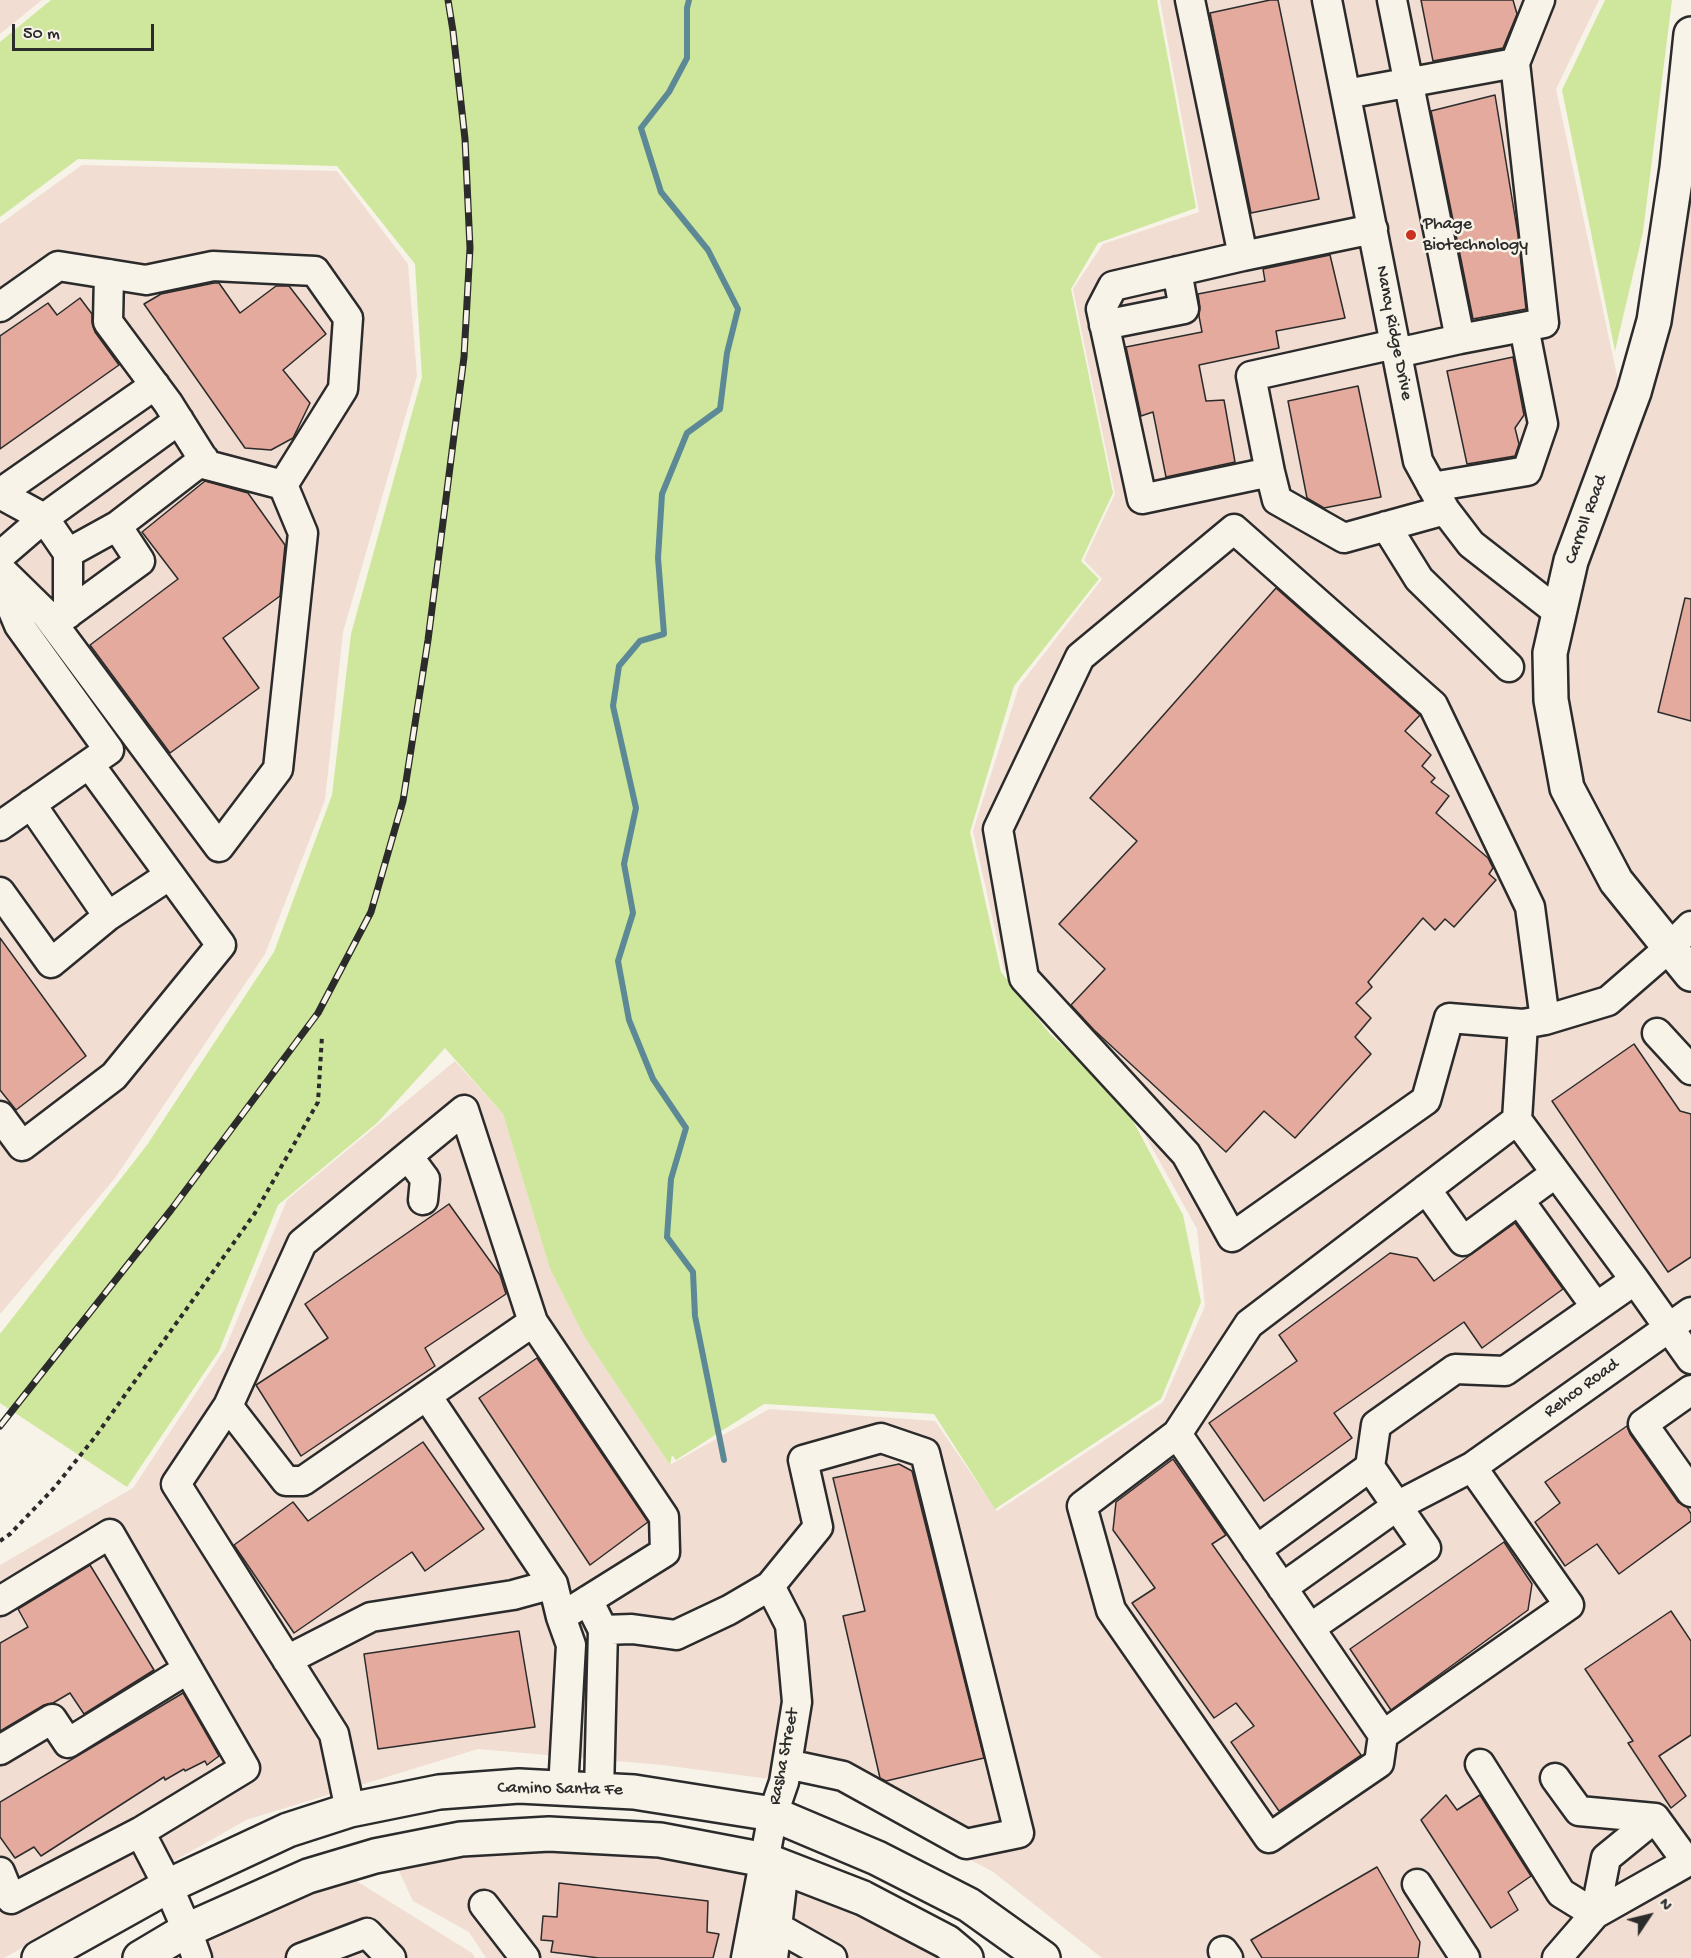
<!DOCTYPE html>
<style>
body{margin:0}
#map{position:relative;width:1691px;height:1958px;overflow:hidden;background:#f7f3e8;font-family:"Gochi Hand",sans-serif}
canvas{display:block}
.north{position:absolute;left:1619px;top:1886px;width:60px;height:60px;-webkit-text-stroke:4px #f7f3e8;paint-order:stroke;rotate:55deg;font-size:16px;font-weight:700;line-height:24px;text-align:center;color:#2b2b2b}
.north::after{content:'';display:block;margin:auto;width:21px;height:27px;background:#2b2b2b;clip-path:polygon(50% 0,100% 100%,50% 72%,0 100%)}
.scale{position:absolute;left:12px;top:24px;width:142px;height:27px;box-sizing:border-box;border:3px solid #2b2b2b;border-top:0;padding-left:8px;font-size:18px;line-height:21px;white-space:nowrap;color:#2b2b2b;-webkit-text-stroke:4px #f7f3e8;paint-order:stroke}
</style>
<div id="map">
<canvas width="1691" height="1958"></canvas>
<div class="north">N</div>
<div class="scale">50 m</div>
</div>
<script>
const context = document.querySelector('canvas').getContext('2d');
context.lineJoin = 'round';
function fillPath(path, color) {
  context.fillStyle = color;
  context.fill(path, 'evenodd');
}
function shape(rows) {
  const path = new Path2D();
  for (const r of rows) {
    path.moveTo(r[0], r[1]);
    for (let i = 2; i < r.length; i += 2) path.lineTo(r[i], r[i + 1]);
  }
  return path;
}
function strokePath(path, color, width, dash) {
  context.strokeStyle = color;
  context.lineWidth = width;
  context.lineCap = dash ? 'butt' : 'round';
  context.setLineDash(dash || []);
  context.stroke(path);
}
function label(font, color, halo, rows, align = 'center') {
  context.font = font + ' "Gochi Hand",sans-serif';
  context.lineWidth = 5;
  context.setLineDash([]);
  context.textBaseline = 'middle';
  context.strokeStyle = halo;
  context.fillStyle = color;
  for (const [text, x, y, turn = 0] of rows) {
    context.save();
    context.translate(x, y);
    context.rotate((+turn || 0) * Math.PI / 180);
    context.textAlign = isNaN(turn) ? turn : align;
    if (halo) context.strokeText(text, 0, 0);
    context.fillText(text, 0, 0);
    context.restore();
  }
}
fillPath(shape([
 [0,0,42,0,0,34],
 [1160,0,1599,0,1556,89,1630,437,1691,68,1691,1958,1102,1958,992,1871,824,1786,662,1765,478,1749,246,1820,4,1958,0,1958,0,1565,133,1488,225,1349,287,1200,455,1061,503,1114,550,1269,584,1336,670,1465,769,1409,935,1421,997,1511,1163,1402,1205,1306,1197,1229,1124,1097,1046,1024,1004,970,973,831,1019,686,1102,579,1084,560,1115,494,1073,289,1103,244,1199,212],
 [82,165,337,171,408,264,417,376,343,632,325,800,265,954,115,1178,0,1314,0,224],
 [608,1845,711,1863,811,1890,930,1951,939,1958,486,1958,469,1932,413,1901,396,1865,456,1849],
 [350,1877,472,1953,475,1958,179,1958,237,1924,280,1905]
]), '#f1ddd2');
fillPath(shape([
 [51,0,1157,0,1196,208,1098,243,1071,289,1113,493,1081,561,1099,579,1014,686,970,832,1001,972,1050,1034,1122,1100,1183,1215,1201,1302,1161,1399,995,1509,934,1414,764,1404,676,1460,672,1455,670,1465,584,1336,550,1269,503,1114,445,1048,377,1123,278,1205,219,1351,127,1487,0,1403,0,1334,147,1145,274,952,332,795,351,634,422,377,415,264,337,166,78,159,0,217,0,42],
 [1605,0,1672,0,1643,232,1615,351,1562,90]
]), '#cee79c');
strokePath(shape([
 [689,0,687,8,687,58,669,92,641,128,661,192,708,250,738,309,727,353,720,409,687,433,662,494,658,558,664,634,640,641,619,666,613,706,636,808,624,864,633,913,618,961,629,1020,653,1079,686,1128,671,1179,667,1237,693,1272,695,1316,724,1460]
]), '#5c8995', 6);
const building = shape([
 [1270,0,1278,0,1319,199,1251,213,1210,13,1270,0],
 [1421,0,1513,0,1517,14,1503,48,1433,61,1421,0],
 [1495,95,1518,235,1526,309,1473,319,1431,111,1495,95],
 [1330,255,1345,318,1276,331,1279,348,1199,365,1206,401,1224,400,1235,462,1166,477,1153,412,1141,416,1126,347,1202,332,1199,316,1200,307,1198,294,1265,281,1263,269,1330,255],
 [214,283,219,283,240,313,276,286,289,286,326,334,283,370,310,403,293,438,271,450,245,448,144,304,161,294,214,283],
 [80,298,92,314,92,322,95,332,119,365,0,449,0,336,48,303,57,315,80,298],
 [1513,357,1524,415,1515,428,1519,444,1515,456,1467,464,1447,371,1513,357],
 [1358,386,1381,497,1324,508,1307,498,1288,401,1358,386],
 [205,481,248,493,285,545,280,596,223,638,259,688,170,753,90,645,178,579,142,532,205,481],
 [1276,588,1420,715,1405,731,1431,755,1422,766,1435,778,1431,782,1449,796,1436,813,1488,858,1493,868,1489,874,1496,880,1454,927,1445,919,1435,930,1423,918,1368,982,1372,987,1356,1003,1371,1018,1355,1037,1371,1054,1295,1138,1264,1111,1226,1152,1094,1030,1071,1005,1105,969,1059,924,1137,841,1090,798,1276,588],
 [1685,598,1691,599,1691,721,1658,712,1685,598],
 [0,938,86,1056,16,1110,0,1090,0,938],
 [1634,1044,1680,1111,1691,1114,1691,1257,1668,1272,1552,1101,1634,1044],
 [449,1204,500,1275,506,1294,425,1348,435,1366,301,1456,256,1385,328,1338,305,1304,449,1204],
 [1515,1223,1563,1289,1482,1348,1464,1322,1334,1413,1352,1438,1264,1501,1209,1423,1297,1361,1279,1335,1390,1253,1417,1258,1434,1281,1515,1223],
 [537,1358,648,1522,590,1565,479,1398,537,1358],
 [1627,1426,1630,1434,1678,1502,1687,1507,1691,1514,1691,1521,1619,1574,1597,1544,1565,1566,1535,1522,1560,1503,1545,1482,1627,1426],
 [423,1442,484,1529,425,1571,412,1552,294,1633,234,1545,293,1502,308,1521,423,1442],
 [1173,1459,1226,1535,1212,1544,1361,1755,1279,1811,1231,1742,1254,1726,1236,1703,1214,1718,1132,1603,1155,1588,1113,1530,1116,1502,1173,1459],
 [899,1464,912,1471,984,1758,886,1781,880,1778,843,1616,865,1611,833,1478,899,1464],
 [1504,1542,1532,1584,1528,1610,1391,1710,1350,1649,1504,1542],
 [90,1565,154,1670,84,1714,70,1693,53,1703,44,1705,0,1731,0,1643,28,1627,18,1609,90,1565],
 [1671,1611,1691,1641,1691,1735,1659,1756,1686,1796,1671,1808,1628,1743,1633,1741,1585,1669,1671,1611],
 [519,1631,535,1727,378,1749,364,1654,519,1631],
 [183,1693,219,1756,207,1765,205,1761,185,1771,184,1769,165,1780,164,1777,41,1856,34,1847,15,1858,0,1837,0,1802,183,1693],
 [1446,1795,1457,1810,1480,1795,1531,1876,1508,1892,1518,1910,1491,1928,1421,1820,1446,1795],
 [1377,1867,1420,1942,1418,1958,1262,1958,1251,1940,1377,1867],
 [559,1883,708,1901,707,1932,719,1934,713,1958,599,1958,551,1952,553,1941,541,1940,543,1916,557,1917,559,1883]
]);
fillPath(building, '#e3aa9d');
strokePath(building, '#2b2b2b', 1.5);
const minor = shape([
 [1190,0,1243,256,1373,229],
 [1327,0,1418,461,1445,510,1471,544,1558,612],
 [1392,0,1460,339,1397,353],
 [1346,94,1515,63,1540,0],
 [1243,256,1113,286,1101,309,1142,499,1270,472,1251,376,1395,344],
 [109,274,108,322,168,403,207,465,283,485],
 [0,307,58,266,146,280,213,266,315,271,348,318,343,389,283,485,303,533,278,769,219,847,45,613,0,569],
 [1104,325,1184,309,1177,271],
 [1460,339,1544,323,1515,63],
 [1270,472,1277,500,1344,538,1445,510],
 [1432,487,1527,471,1543,424,1524,327],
 [0,493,155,385],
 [0,494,44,518,0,556],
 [1386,526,1419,579,1509,667],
 [68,553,117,526],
 [0,580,19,625,109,750,0,826],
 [68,614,68,553,44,518,179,420],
 [58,621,140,561,117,526,204,459],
 [31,804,108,916,170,875],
 [0,892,51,963,108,916],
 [1545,1020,1530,907,1433,705,1234,529,1080,657,998,829,1024,978,1186,1154,1232,1237,1426,1100,1449,1018,1523,1024,1545,1020,1608,1001,1669,948,1691,926],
 [1657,1033,1691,1070],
 [0,1116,22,1146,114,1076,221,945,89,764],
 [408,1156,425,1179,423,1200],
 [1556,1173,1519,1200,1596,1307],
 [1426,1189,1463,1241,1519,1200],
 [1635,1280,1691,1359],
 [1691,1390,1643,1424,1691,1492],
 [427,1396,553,1584],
 [228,1406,302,1243,464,1110,533,1322,303,1481,286,1481,228,1406,176,1484,334,1734,350,1810],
 [1177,1434,1383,1735,1379,1763,1269,1838,1111,1610,1082,1506,1177,1434,1249,1324,1517,1120,1523,1024],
 [1370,1467,1376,1425,1455,1369,1505,1371,1635,1280,1517,1120],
 [1256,1550,1370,1467,1426,1548,1310,1628],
 [1282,1588,1397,1506,1472,1467,1691,1312],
 [588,1600,603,1630,632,1629,676,1635,729,1610,770,1586,818,1527,803,1460,881,1438,925,1453,1019,1833,966,1844,843,1776,787,1764],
 [0,1601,110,1534,245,1768,140,1832,11,1899,0,1872],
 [561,1617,571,1645,563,1789],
 [287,1660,371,1617,513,1595,553,1584,561,1617,665,1552,664,1517,533,1322],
 [1383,1735,1569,1605,1472,1467],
 [0,1750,52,1719,68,1743,188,1669],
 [1480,1764,1561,1893,1595,1914],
 [1555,1778,1579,1811,1655,1818],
 [599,1791,603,1630],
 [140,1832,168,1886,187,1930,197,1958],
 [784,1868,777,1927,832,1958],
 [1417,1884,1465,1958],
 [484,1905,525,1958],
 [1595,1914,1606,1858,1655,1818,1687,1862,1691,1859],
 [1223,1951,1228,1958],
 [301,1958,367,1933,391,1958],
 [746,1958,773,1814,784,1782,797,1702,790,1625,770,1586],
 [773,1958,777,1927],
 [1557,1958,1595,1914,1687,1862]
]);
const major = shape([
 [1691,34,1677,168,1654,321,1634,392,1571,561,1550,653,1551,700,1567,788,1616,881,1691,974],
 [39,1958,168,1886,288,1830,350,1810,439,1792,519,1786,634,1792,773,1814,877,1858,969,1905,1043,1958],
 [140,1958,187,1930,308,1876,375,1856,461,1839,549,1834,660,1840,765,1860,863,1898,947,1942,966,1958]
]);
strokePath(minor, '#2b2b2b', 33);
strokePath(major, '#2b2b2b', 38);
strokePath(shape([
 [0,1541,10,1534,54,1488,95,1437,255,1213,318,1102,322,1036]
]), '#2b2b2b', 4, [4.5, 4.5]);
strokePath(minor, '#f7f3e8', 28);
strokePath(major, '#f7f3e8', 33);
const rail = shape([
 [0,1426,171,1210,318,1013,371,912,403,801,428,640,464,357,470,248,465,139,453,31,448,0]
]);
strokePath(rail, '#2b2b2b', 7);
strokePath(rail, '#f7f3e8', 4.5, [14]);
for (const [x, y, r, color] of [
 [1411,235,6,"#c8321e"]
]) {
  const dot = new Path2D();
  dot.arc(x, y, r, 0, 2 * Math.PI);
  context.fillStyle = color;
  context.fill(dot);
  strokePath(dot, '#f7f3e8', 2);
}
label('18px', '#2b2b2b', '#f7f3e8', [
 ["Phage",1423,225],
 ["Biotechnology",1423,246]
], 'left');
label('18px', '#2b2b2b', '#f7f3e8', [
 ["Nancy Ridge Drive",1393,333,79],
 ["Carroll Road",1587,520,-70],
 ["Rehco Road",1582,1389,-36],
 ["Rasha Street",785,1757,-79],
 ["Camino Santa Fe",560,1790,1]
]);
</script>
